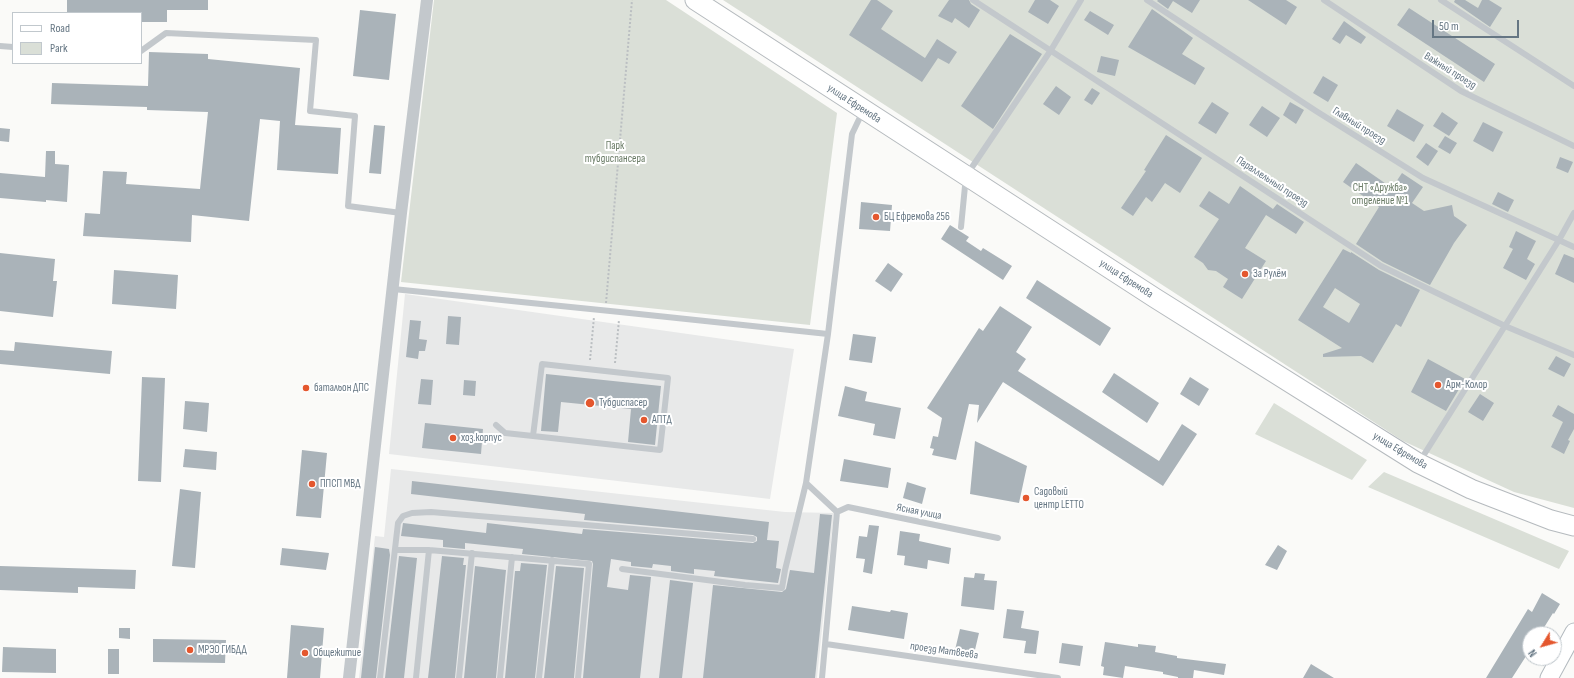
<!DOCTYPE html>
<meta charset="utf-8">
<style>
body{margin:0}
#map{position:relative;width:1574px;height:678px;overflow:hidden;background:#fafaf8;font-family:"Sofia Sans Condensed",sans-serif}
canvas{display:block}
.legend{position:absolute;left:12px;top:12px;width:130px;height:52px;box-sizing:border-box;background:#fff;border:1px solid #c1c8cd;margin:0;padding:5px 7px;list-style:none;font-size:12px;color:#657683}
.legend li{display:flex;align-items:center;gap:8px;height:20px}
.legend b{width:20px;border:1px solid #c1c8cd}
.north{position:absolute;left:1522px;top:626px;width:40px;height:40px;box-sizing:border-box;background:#fff;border:1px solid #c1c8cd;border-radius:50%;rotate:233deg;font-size:11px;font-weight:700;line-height:16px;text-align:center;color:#657683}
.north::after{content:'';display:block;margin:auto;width:14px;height:18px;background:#e4572e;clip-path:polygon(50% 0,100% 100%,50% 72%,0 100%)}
.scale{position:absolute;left:1432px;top:20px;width:87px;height:18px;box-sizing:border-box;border:2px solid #657683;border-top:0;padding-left:5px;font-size:12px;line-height:14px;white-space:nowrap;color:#657683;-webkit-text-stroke:3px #fff;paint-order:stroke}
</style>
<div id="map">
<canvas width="1574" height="678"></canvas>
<ul class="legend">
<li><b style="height:5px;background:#fff"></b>Road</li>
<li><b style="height:11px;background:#dadfd7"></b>Park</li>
</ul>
<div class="north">N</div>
<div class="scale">50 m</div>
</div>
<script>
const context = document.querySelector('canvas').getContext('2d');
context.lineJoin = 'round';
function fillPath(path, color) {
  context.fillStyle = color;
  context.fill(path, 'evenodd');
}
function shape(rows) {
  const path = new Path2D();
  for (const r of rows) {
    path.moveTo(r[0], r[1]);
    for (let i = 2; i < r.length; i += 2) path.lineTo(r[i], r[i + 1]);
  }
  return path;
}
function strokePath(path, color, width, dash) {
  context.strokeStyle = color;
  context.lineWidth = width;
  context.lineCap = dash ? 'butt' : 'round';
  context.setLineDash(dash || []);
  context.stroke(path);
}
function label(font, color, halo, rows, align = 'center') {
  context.font = font + ' "Sofia Sans Condensed",sans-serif';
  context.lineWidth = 4;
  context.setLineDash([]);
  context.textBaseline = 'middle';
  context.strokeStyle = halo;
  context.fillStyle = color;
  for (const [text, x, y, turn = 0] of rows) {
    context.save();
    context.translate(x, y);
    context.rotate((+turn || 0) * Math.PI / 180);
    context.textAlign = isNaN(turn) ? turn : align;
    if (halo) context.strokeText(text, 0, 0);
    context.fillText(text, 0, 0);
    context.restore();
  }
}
fillPath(shape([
 [405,294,794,349,770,499,389,454],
 [391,469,785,512,834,513,817,678,359,678,375,536,384,537]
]), '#e8e9e9');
fillPath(shape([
 [434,0,666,0,837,113,810,325,401,282],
 [723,0,1574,0,1574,508,1514,492,1403,441],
 [1274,403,1367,460,1352,480,1255,434],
 [1384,472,1569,551,1559,569,1368,487]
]), '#dadfd7');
fillPath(shape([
 [67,0,208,0,208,10,167,10,167,22,141,22,141,13,67,13],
 [871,0,877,0,893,11,881,29,925,58,937,39,957,52,949,64,938,58,922,82,849,35],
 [949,0,969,0,971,4,980,10,969,28,955,18,952,23,938,16],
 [1035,0,1050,0,1059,6,1048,24,1028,12],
 [1158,0,1200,0,1192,13,1173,1,1168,9,1157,1],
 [1248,0,1286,0,1297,7,1286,25],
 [1455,0,1465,0,1478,8,1482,0,1489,0,1502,8,1490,27,1454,2],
 [1409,8,1495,64,1484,82,1397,25],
 [1152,9,1193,38,1182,54,1205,68,1195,85,1128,47],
 [360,10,396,14,389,80,353,76],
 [1090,11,1114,25,1108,35,1084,20],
 [1344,21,1366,37,1361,44,1346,35,1340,44,1332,39],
 [1010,34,1042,54,993,129,961,106],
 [149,52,208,54,208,59,300,68,295,125,341,128,338,174,277,170,280,121,260,119,249,221,192,215,191,242,83,236,85,213,100,214,103,171,127,172,126,184,200,189,208,112,147,110,147,107,51,104,52,83,148,86],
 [1101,56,1119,60,1115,76,1097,72],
 [1323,76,1338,85,1328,102,1313,93],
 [1056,86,1071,97,1059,115,1043,104],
 [1092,88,1100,93,1092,105,1084,100],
 [1212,102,1229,113,1216,134,1198,123],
 [1290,102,1304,110,1296,124,1283,115],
 [1262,106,1280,118,1267,137,1249,125],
 [1397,109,1424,125,1414,142,1387,126],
 [1442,112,1458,123,1449,136,1433,126],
 [1483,122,1503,132,1493,152,1473,141],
 [374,125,385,126,381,174,369,173],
 [0,128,10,129,9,142,0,141],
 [1166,135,1202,158,1180,193,1165,183,1152,202,1146,197,1133,216,1121,208,1146,171,1144,170],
 [1445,136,1457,143,1450,154,1438,147],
 [1426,143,1438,151,1428,166,1416,157],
 [46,151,55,151,55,164,69,165,67,202,46,200,46,202,0,198,0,173,45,177],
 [1560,157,1573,162,1568,173,1556,168],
 [1356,163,1392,188,1402,173,1423,187,1412,203,1424,211,1452,205,1454,216,1467,225,1454,243,1430,285,1383,262,1356,244,1379,207,1343,182],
 [1240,186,1273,209,1277,204,1304,222,1296,234,1266,215,1245,248,1266,261,1242,299,1223,287,1228,279,1216,271,1208,270,1203,263,1194,257,1219,219,1199,206,1209,191,1229,204],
 [1498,192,1514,200,1508,212,1492,204],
 [861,202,892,205,890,231,859,229],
 [950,225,969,237,966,241,981,251,983,248,1012,266,1003,280,941,239],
 [1516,231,1536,241,1527,259,1535,264,1526,280,1503,268,1513,249,1509,247],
 [1343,249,1351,253,1351,252,1379,270,1420,290,1401,327,1396,324,1373,363,1361,356,1323,357,1323,354,1342,348,1298,320],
 [1335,288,1360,304,1349,323,1323,307],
 [0,253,55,259,53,281,57,281,53,317,0,311],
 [1564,254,1574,258,1574,283,1555,274],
 [888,263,903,274,891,292,875,281],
 [114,270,178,275,176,309,112,304],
 [1037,280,1111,328,1100,346,1026,298],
 [1000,306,1032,327,1016,352,1026,359,1018,371,1159,461,1182,424,1197,434,1163,486,1003,382,977,423,979,405,969,404,956,460,932,455,934,449,930,448,933,436,938,437,942,418,927,408,979,328,983,331],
 [448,316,461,317,459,345,446,344],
 [410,320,421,321,419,339,427,340,425,351,419,351,418,359,406,357],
 [853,334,876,337,872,363,849,360],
 [15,342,112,351,110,374,0,364,0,350,14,351],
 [1556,356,1571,364,1564,377,1548,369],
 [1428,359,1465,379,1446,411,1411,392],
 [1114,373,1159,403,1147,423,1102,392],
 [546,374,661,386,655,445,628,442,631,409,561,402,558,432,541,431],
 [142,377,165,378,161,482,138,481],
 [1190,377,1209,389,1199,406,1180,394],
 [421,379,433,380,431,405,418,404],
 [464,380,476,381,475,396,463,395],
 [845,386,867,392,865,401,901,408,895,439,873,435,875,424,838,416],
 [1480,394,1494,403,1483,421,1468,412],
 [185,401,209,403,207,432,183,429],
 [1558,405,1574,414,1574,429,1568,440,1570,441,1564,454,1551,447,1563,422,1552,416],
 [425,423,483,429,481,454,422,448],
 [975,441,1027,466,1019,503,970,494],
 [185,449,217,452,216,470,183,467],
 [302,450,327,453,321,518,296,516],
 [844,459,891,468,888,488,840,481],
 [412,481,769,522,767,540,779,541,776,568,781,569,778,583,714,576,715,571,694,569,694,574,671,571,671,566,653,564,652,568,631,566,631,562,611,559,607,587,628,590,630,575,651,577,640,678,583,678,593,564,592,561,522,554,523,549,465,543,465,549,443,547,443,540,401,536,403,523,486,533,487,523,582,534,583,529,753,543,757,541,757,537,753,535,584,520,585,514,411,494],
 [907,482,926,488,922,504,903,498],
 [180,489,201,492,195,568,172,566],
 [820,514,832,515,815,678,703,678,713,585,782,592,786,589,790,570,814,573],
 [869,525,879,526,872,574,863,572,865,559,856,558,859,536,867,537],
 [900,531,920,534,919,541,951,548,949,564,928,560,927,569,904,565,905,556,897,555],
 [1278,545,1287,551,1277,570,1265,565],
 [375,547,389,549,390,555,376,678,361,678],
 [282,548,329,553,326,570,280,565],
 [399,556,417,558,404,678,385,678],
 [442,556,464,558,463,565,466,565,455,678,428,678],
 [521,563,547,565,535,678,505,678,515,571,520,571],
 [0,566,136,570,135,589,78,587,78,593,0,590],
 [475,566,506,570,496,678,464,678],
 [556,566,584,568,574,678,544,678],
 [975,573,985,574,984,580,997,581,994,610,961,606,964,577,974,578],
 [670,580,693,583,682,678,659,678],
 [1542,593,1560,604,1554,614,1553,613,1540,634,1530,634,1530,650,1512,678,1486,678,1528,609,1532,612],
 [852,606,890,612,891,610,908,613,904,639,848,630],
 [1007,609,1024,611,1021,628,1039,631,1036,654,1024,653,1026,641,1003,638],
 [291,625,324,628,320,678,287,678],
 [119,628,130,628,130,639,119,638],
 [960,629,979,633,974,654,955,650],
 [153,639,226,640,225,663,153,662],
 [1105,642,1138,647,1138,644,1156,646,1155,652,1177,656,1177,658,1226,664,1224,675,1194,670,1193,678,1178,678,1178,677,1163,674,1163,672,1125,666,1123,678,1103,675,1104,667,1101,666],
 [1062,643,1083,646,1080,666,1059,663],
 [3,647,56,649,56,673,2,672],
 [108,649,119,649,119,674,108,674],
 [1311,664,1334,678,1303,678]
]), '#aab3b9');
const secondary = shape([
 [1549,678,1574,632]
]);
const primary = shape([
 [695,0,1155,298,1418,463,1471,489,1551,520,1574,526]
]);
strokePath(secondary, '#b3babf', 19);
strokePath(primary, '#b5babe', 21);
strokePath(shape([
 [606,303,632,0],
 [590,360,594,317],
 [615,363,619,320]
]), '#bbbfc2', 2, [2, 2]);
strokePath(shape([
 [973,0,1381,266,1505,326,1574,355],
 [1147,0,1316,111,1423,178,1574,247],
 [1324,0,1461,91,1574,146],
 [1441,0,1574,86],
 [0,46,13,47],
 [141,51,166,33,316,40,310,111,355,116,348,206,401,213],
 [961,227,966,176,1051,50,1081,0],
 [393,289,620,312,828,334],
 [496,425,505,433,533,436,660,450,668,378,542,364,533,436],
 [1420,461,1559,240,1574,213],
 [837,512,848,507,998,538],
 [396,550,429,550,589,564,578,678],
 [622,569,745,585,782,588,785,570,806,483],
 [826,644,1058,678],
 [380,678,398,523,403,516,412,513,431,512,753,539],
 [416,678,429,550],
 [459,678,472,553],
 [500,678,512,557],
 [539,678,552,560],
 [822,678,837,512,806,483,828,334,852,134,863,111]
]), '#c3c8cc', 6);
strokePath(shape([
 [349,678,401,213,427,0]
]), '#c3c8cc', 12);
strokePath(secondary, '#fff', 17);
strokePath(primary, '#fff', 19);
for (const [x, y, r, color] of [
 [876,217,4,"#e4572e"],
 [1245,274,4,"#e4572e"],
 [1438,385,4,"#e4572e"],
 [306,388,4,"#e4572e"],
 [590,403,5,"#e4572e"],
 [644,420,4,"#e4572e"],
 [453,438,4,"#e4572e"],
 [312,484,4,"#e4572e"],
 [1026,498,4,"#e4572e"],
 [190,650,4,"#e4572e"],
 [305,653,4,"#e4572e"]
]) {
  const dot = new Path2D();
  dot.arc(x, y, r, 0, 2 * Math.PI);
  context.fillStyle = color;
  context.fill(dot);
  strokePath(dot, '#fff', 1.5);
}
label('11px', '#657683', '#fff', [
 ["Важный проезд",1450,71,32],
 ["улица Ефремова",854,104,33],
 ["Главный проезд",1359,126,32],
 ["Параллельный проезд",1272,182,33],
 ["улица Ефремова",1126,279,33],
 ["улица Ефремова",1400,451,31],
 ["Ясная улица",919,512,11],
 ["проезд Матвеева",944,651,8]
]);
label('11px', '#687a64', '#fff', [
 ["Парк",615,146],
 ["тубдиспансера",615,159],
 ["СНТ «Дружба»",1380,188],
 ["отделение №1",1380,201]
]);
label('11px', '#657683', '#fff', [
 ["БЦ Ефремова 256",884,217],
 ["За Рулём",1253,274],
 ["Арм-Колор",1446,385],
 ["батальон ДПС",314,388],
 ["Тубдиспасер",599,403],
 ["АПТД",652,420],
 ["хоз.корпус",461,438],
 ["ППСП МВД",320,484],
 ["Садовый",1034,492],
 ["центр LETTO",1034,505],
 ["МРЭО ГИБДД",198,650],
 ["Общежитие",313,653]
], 'left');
</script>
